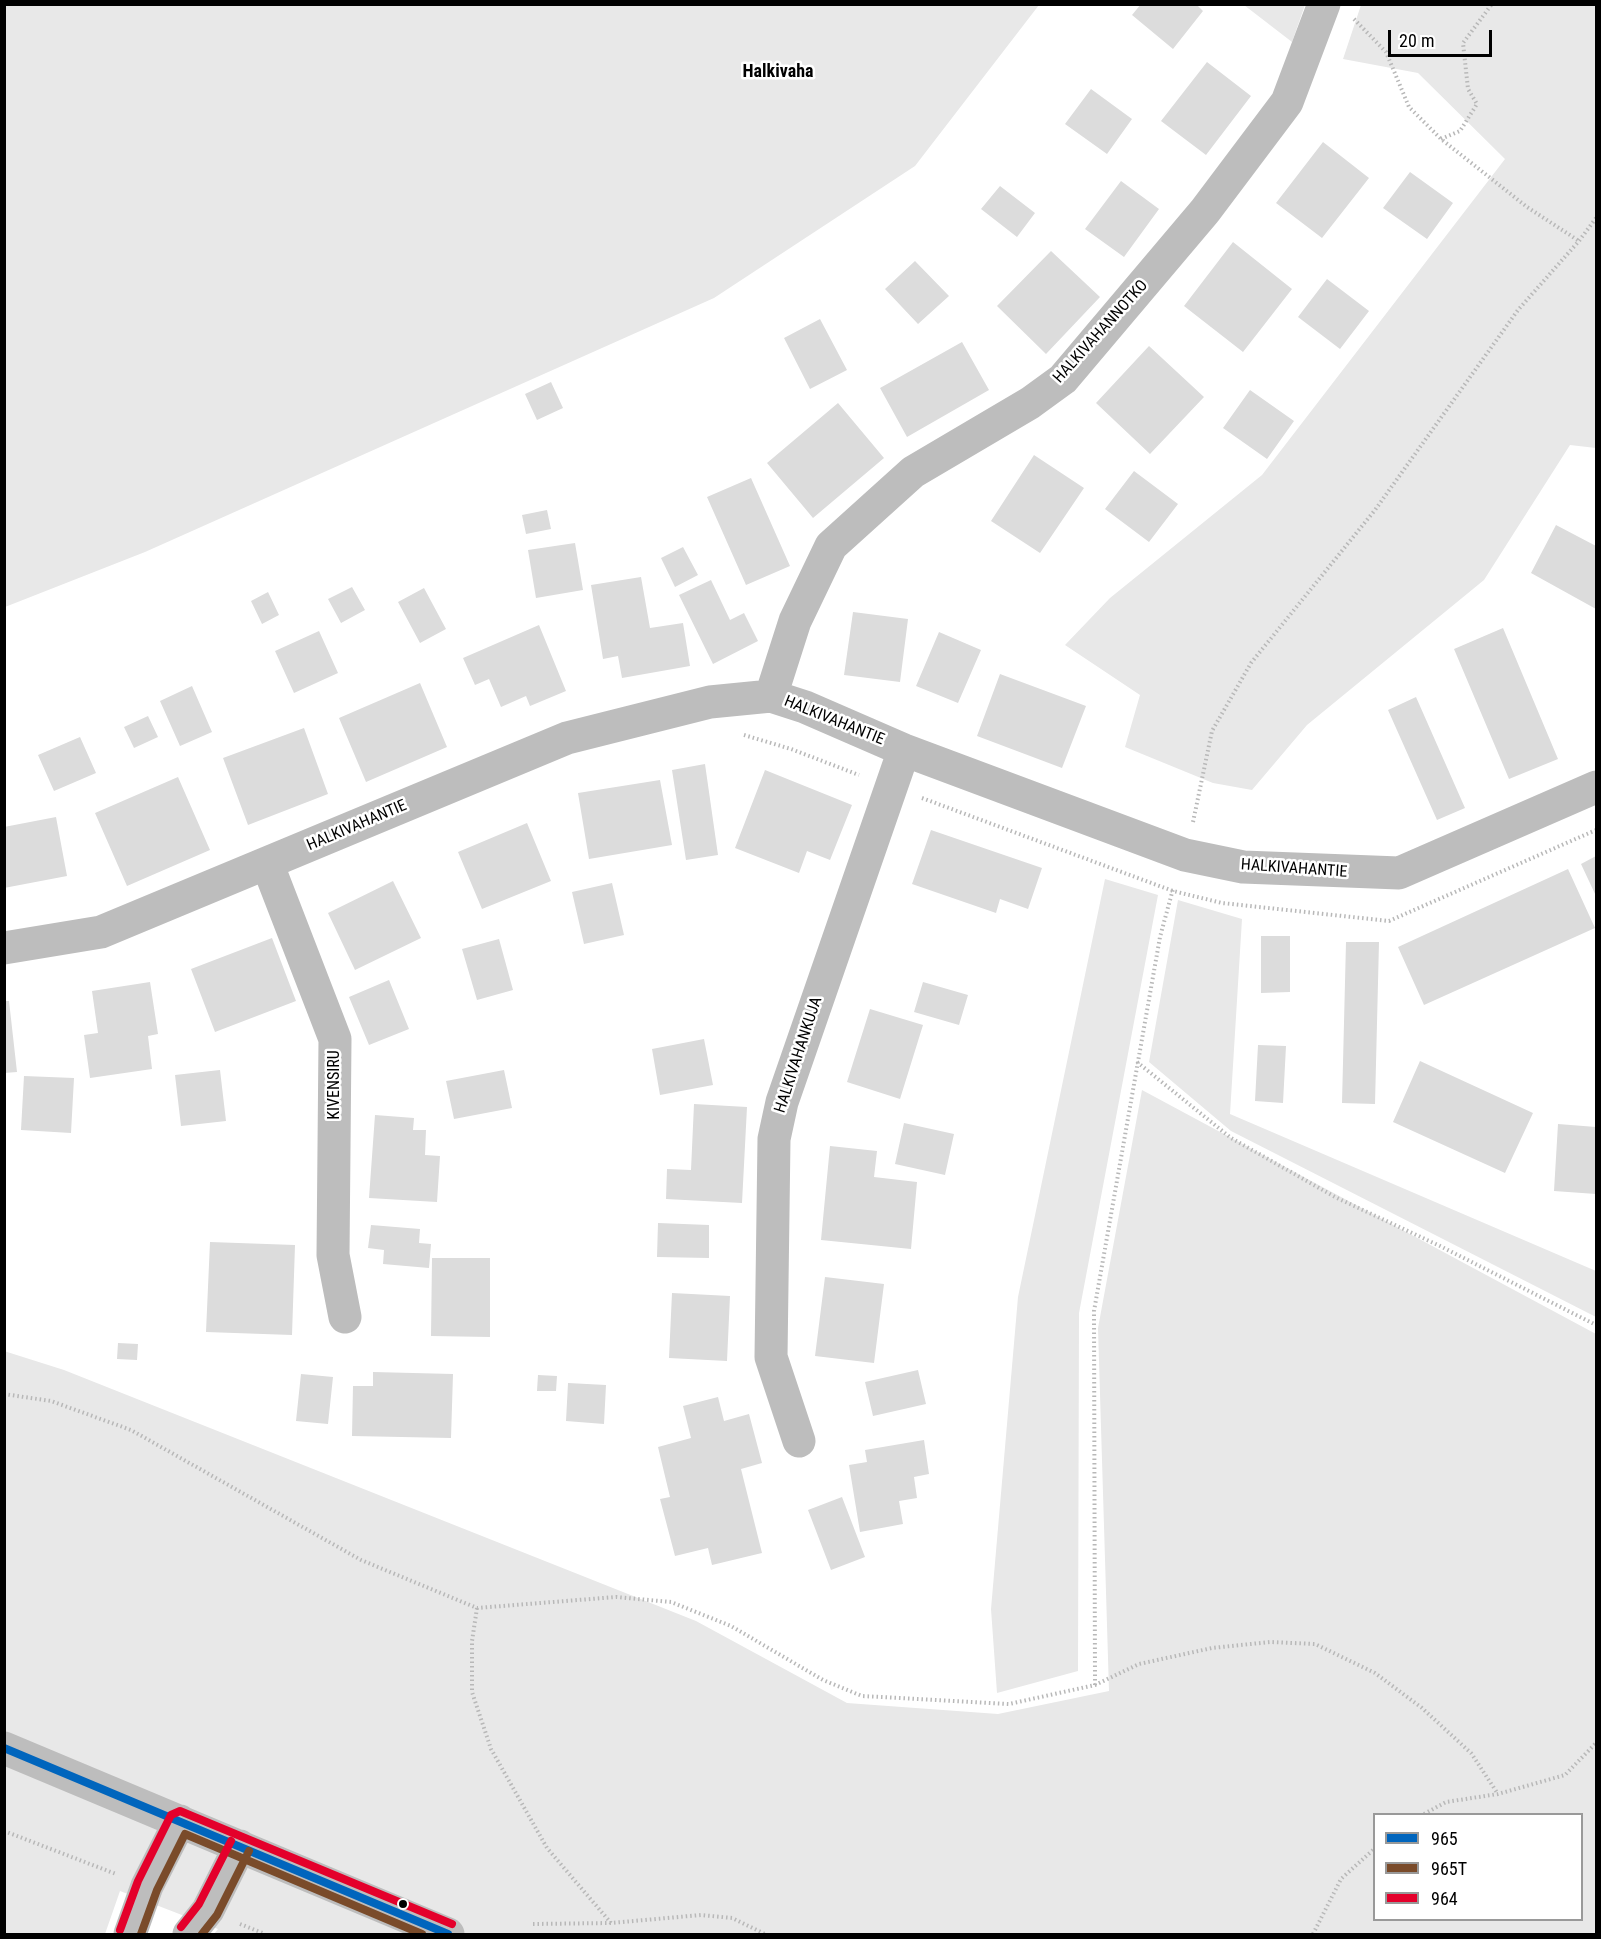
<!DOCTYPE html>
<style>
body{margin:0}
#map{position:relative;width:1601px;height:1939px;overflow:hidden;background:#fff;font-family:"Roboto Condensed",sans-serif}
canvas{display:block}
.frame{position:absolute;inset:0;border:6px solid #000;pointer-events:none}
.legend{position:absolute;left:1373px;top:1813px;width:210px;height:108px;box-sizing:border-box;background:#fff;border:2px solid #999;margin:0;padding:8px 10px;list-style:none;font-size:18px;color:#000}
.legend li{display:flex;align-items:center;gap:12px;height:30px}
.legend b{width:30px;border:2px solid #999}
.scale{position:absolute;left:1388px;top:30px;width:104px;height:27px;box-sizing:border-box;border:3px solid #000;border-top:0;padding-left:8px;font-size:18px;line-height:21px;white-space:nowrap;color:#000;-webkit-text-stroke:4px #fff;paint-order:stroke}
</style>
<div id="map">
<canvas width="1601" height="1939"></canvas>
<div class="frame"></div>
<ul class="legend">
<li><b style="height:8px;background:#0065bd"></b>965</li>
<li><b style="height:8px;background:#7a4b2a"></b>965T</li>
<li><b style="height:8px;background:#e4002b"></b>964</li>
</ul>
<div class="scale">20 m</div>
</div>
<script>
const context = document.querySelector('canvas').getContext('2d');
context.lineJoin = 'round';
function fillPath(path, color) {
  context.fillStyle = color;
  context.fill(path, 'evenodd');
}
function shape(rows) {
  const path = new Path2D();
  for (const r of rows) {
    path.moveTo(r[0], r[1]);
    for (let i = 2; i < r.length; i += 2) path.lineTo(r[i], r[i + 1]);
  }
  return path;
}
function strokePath(path, color, width, dash) {
  context.strokeStyle = color;
  context.lineWidth = width;
  context.lineCap = dash ? 'butt' : 'round';
  context.setLineDash(dash || []);
  context.stroke(path);
}
function label(font, color, halo, rows, align = 'center') {
  context.font = font + ' "Roboto Condensed",sans-serif';
  context.lineWidth = 5;
  context.setLineDash([]);
  context.textBaseline = 'middle';
  context.strokeStyle = halo;
  context.fillStyle = color;
  for (const [text, x, y, turn = 0] of rows) {
    context.save();
    context.translate(x, y);
    context.rotate((+turn || 0) * Math.PI / 180);
    context.textAlign = isNaN(turn) ? turn : align;
    if (halo) context.strokeText(text, 0, 0);
    context.fillText(text, 0, 0);
    context.restore();
  }
}
fillPath(shape([
 [5,4,1039,4,1039,5,915,166,714,298,145,552,5,607],
 [1244,5,1305,5,1292,42],
 [1361,5,1596,5,1596,448,1570,445,1484,580,1307,725,1252,790,1213,783,1125,747,1140,695,1065,645,1110,598,1262,475,1505,159,1418,73,1343,59],
 [1105,879,1158,895,1079,1313,1078,1671,997,1693,991,1609,1018,1297],
 [1178,900,1242,919,1230,1114,1596,1271,1596,1317,1231,1131,1149,1062],
 [1142,1090,1596,1334,1596,1934,214,1934,218,1929,120,1891,105,1934,5,1934,4,1351,64,1370,696,1621,847,1703,998,1714,1109,1691,1098,1328],
 [1374,1814,1582,1814,1582,1920,1374,1920]
]), '#e8e8e8');
fillPath(shape([
 [1141,4,1196,4,1203,11,1173,49,1132,15],
 [1207,62,1251,96,1206,155,1161,121],
 [1091,89,1132,119,1107,154,1065,124],
 [1323,142,1369,178,1322,238,1276,203],
 [1410,172,1453,203,1427,239,1383,208],
 [1121,181,1159,209,1124,257,1085,229],
 [1000,186,1035,213,1017,237,981,209],
 [1233,242,1292,289,1243,352,1184,306],
 [1051,251,1100,297,1046,354,997,306],
 [915,261,949,296,918,324,885,289],
 [1327,279,1369,311,1340,349,1298,317],
 [820,319,847,370,810,389,784,338],
 [962,342,989,390,907,437,880,388],
 [1149,346,1204,397,1150,454,1096,403],
 [551,382,563,408,537,420,525,394],
 [1250,390,1294,421,1267,459,1223,428],
 [838,403,884,458,813,518,767,463],
 [1034,455,1084,488,1040,553,991,521],
 [1134,471,1178,504,1149,542,1105,509],
 [751,478,790,566,746,585,707,497],
 [547,510,551,529,526,534,522,515],
 [1556,525,1596,546,1596,609,1531,573],
 [575,543,583,590,536,598,528,550],
 [683,547,698,575,675,587,661,558],
 [641,577,650,628,683,623,690,666,622,678,618,656,603,659,591,585],
 [711,580,730,620,744,613,758,641,713,664,679,595],
 [352,587,365,610,341,623,328,599],
 [424,588,446,629,420,643,398,602],
 [268,592,279,615,262,624,251,601],
 [853,612,908,619,900,682,844,675],
 [539,625,566,691,530,706,526,696,501,707,489,679,475,685,463,658],
 [1503,628,1558,759,1509,779,1454,649],
 [319,631,338,673,294,693,275,651],
 [939,632,981,650,958,703,916,686],
 [1000,674,1086,706,1062,768,977,736],
 [420,683,447,747,366,782,339,718],
 [192,686,212,732,180,746,160,701],
 [1416,697,1465,808,1437,820,1388,710],
 [148,716,158,737,134,748,124,727],
 [304,728,328,794,248,825,223,758],
 [80,737,96,773,54,791,38,755],
 [705,764,718,855,686,860,672,770],
 [765,770,852,805,830,860,807,851,799,873,735,848],
 [178,777,210,850,127,886,95,813],
 [660,780,672,845,589,859,578,793],
 [56,817,67,876,4,888,4,827],
 [527,823,551,881,482,909,458,852],
 [931,830,1042,868,1028,909,1000,899,996,913,912,884],
 [1596,856,1596,896,1581,864],
 [1568,869,1595,928,1424,1005,1398,947],
 [393,881,421,938,355,970,328,913],
 [612,883,624,935,584,944,572,892],
 [1261,936,1290,936,1290,992,1261,993],
 [272,938,296,1001,215,1032,191,969],
 [499,939,513,990,477,1000,462,949],
 [1346,942,1379,942,1375,1104,1342,1103],
 [389,980,409,1029,369,1045,349,997],
 [150,982,158,1034,148,1036,152,1069,90,1078,84,1035,98,1033,92,991],
 [923,982,968,995,959,1025,914,1012],
 [4,1001,9,1001,17,1072,4,1073],
 [870,1009,923,1025,900,1099,847,1082],
 [704,1039,713,1085,660,1095,652,1049],
 [1258,1045,1286,1046,1283,1103,1255,1101],
 [1420,1061,1533,1113,1505,1173,1393,1122],
 [220,1070,226,1121,181,1126,175,1075],
 [504,1070,512,1108,454,1119,446,1081],
 [24,1076,74,1078,71,1133,21,1130],
 [694,1104,747,1107,742,1203,666,1199,667,1169,691,1170],
 [375,1115,414,1118,413,1130,426,1130,425,1155,440,1156,437,1202,369,1198],
 [904,1123,954,1134,945,1175,895,1164],
 [1558,1124,1596,1127,1596,1194,1554,1191],
 [830,1146,877,1151,874,1177,917,1182,911,1249,821,1240],
 [658,1223,709,1225,709,1258,657,1257],
 [371,1225,420,1229,419,1243,431,1244,429,1268,383,1264,384,1250,368,1248],
 [210,1242,295,1245,292,1335,206,1332],
 [432,1258,490,1258,490,1337,431,1336],
 [825,1277,884,1284,874,1363,815,1356],
 [672,1293,730,1296,727,1361,669,1358],
 [118,1343,138,1344,137,1360,117,1359],
 [918,1370,926,1404,873,1416,865,1382],
 [373,1372,453,1374,451,1438,352,1436,353,1386,373,1386],
 [301,1374,333,1377,328,1424,296,1421],
 [538,1375,557,1376,556,1391,537,1391],
 [568,1383,606,1385,604,1424,566,1421],
 [718,1397,724,1421,749,1414,762,1463,741,1469,762,1553,712,1565,708,1548,675,1556,660,1499,670,1497,658,1447,691,1438,683,1406],
 [924,1440,929,1474,914,1477,917,1498,899,1501,903,1524,860,1532,849,1465,867,1462,865,1450],
 [842,1497,865,1557,831,1570,808,1510]
]), '#dcdcdc');
strokePath(shape([
 [1354,19,1386,52,1409,107,1441,139,1527,207,1579,241],
 [1441,139,1460,131,1477,104,1468,89,1463,43,1492,4],
 [744,735,791,749,859,775],
 [922,798,1173,891,1222,903,1389,921,1596,830],
 [1193,822,1212,731,1251,663,1375,510,1518,310,1579,241,1596,218],
 [1137,1062,1231,1138,1335,1197,1440,1246,1596,1325],
 [4,1394,51,1401,131,1430,361,1560,477,1608,616,1597,671,1602,731,1626,823,1680,862,1696,1009,1704,1095,1685,1139,1664,1212,1648,1270,1642,1315,1644,1375,1673,1422,1708,1471,1753,1498,1794],
 [477,1608,472,1641,472,1692,491,1749,547,1848,611,1923],
 [1095,1685,1094,1311,1160,937,1173,889],
 [1424,1814,1446,1802,1498,1794,1565,1775,1596,1743],
 [4,1831,116,1874],
 [240,1924,265,1934],
 [533,1924,611,1923,701,1915,732,1918,765,1934],
 [1313,1934,1341,1879,1374,1849]
]), '#b8b8b8', 4, [1.5, 3]);
strokePath(shape([
 [771,696,795,621,831,546,913,472,1030,403,1063,379,1205,211,1287,102,1324,4],
 [267,863,335,1039,333,1255,345,1317],
 [4,948,101,932,567,738,710,702,771,696,805,707,904,750,1185,855,1243,867,1399,873,1596,787],
 [799,1441,771,1357,774,1139,782,1102,904,750]
]), '#bdbdbd', 33);
strokePath(shape([
 [4,1748,448,1934],
 [130,1934,147,1886,180,1821],
 [189,1934,208,1910,240,1846]
]), '#bdbdbd', 33);
strokePath(shape([
 [4,1748,448,1934]
]), '#0065bd', 8);
strokePath(shape([
 [141,1934,157,1890,185,1834,422,1934],
 [202,1934,217,1915,249,1851]
]), '#7a4b2a', 8);
strokePath(shape([
 [181,1927,199,1904,231,1841],
 [120,1930,138,1881,171,1815,180,1811,452,1924]
]), '#e4002b', 8);
for (const [x, y, r, color] of [
 [403,1904,5,"#000"]
]) {
  const dot = new Path2D();
  dot.arc(x, y, r, 0, 2 * Math.PI);
  context.fillStyle = color;
  context.fill(dot);
  strokePath(dot, '#fff', 2);
}
label('16px', '#000', '#fff', [
 ["HALKIVAHANNOTKO",1101,332,-48],
 ["HALKIVAHANTIE",834,721,22],
 ["HALKIVAHANTIE",357,826,-23],
 ["HALKIVAHANTIE",1294,869,4],
 ["HALKIVAHANKUJA",799,1055,-72],
 ["KIVENSIRU",335,1085,-90]
]);
label('bold 18px', '#000', '#fff', [
 ["Halkivaha",778,72]
]);
</script>
